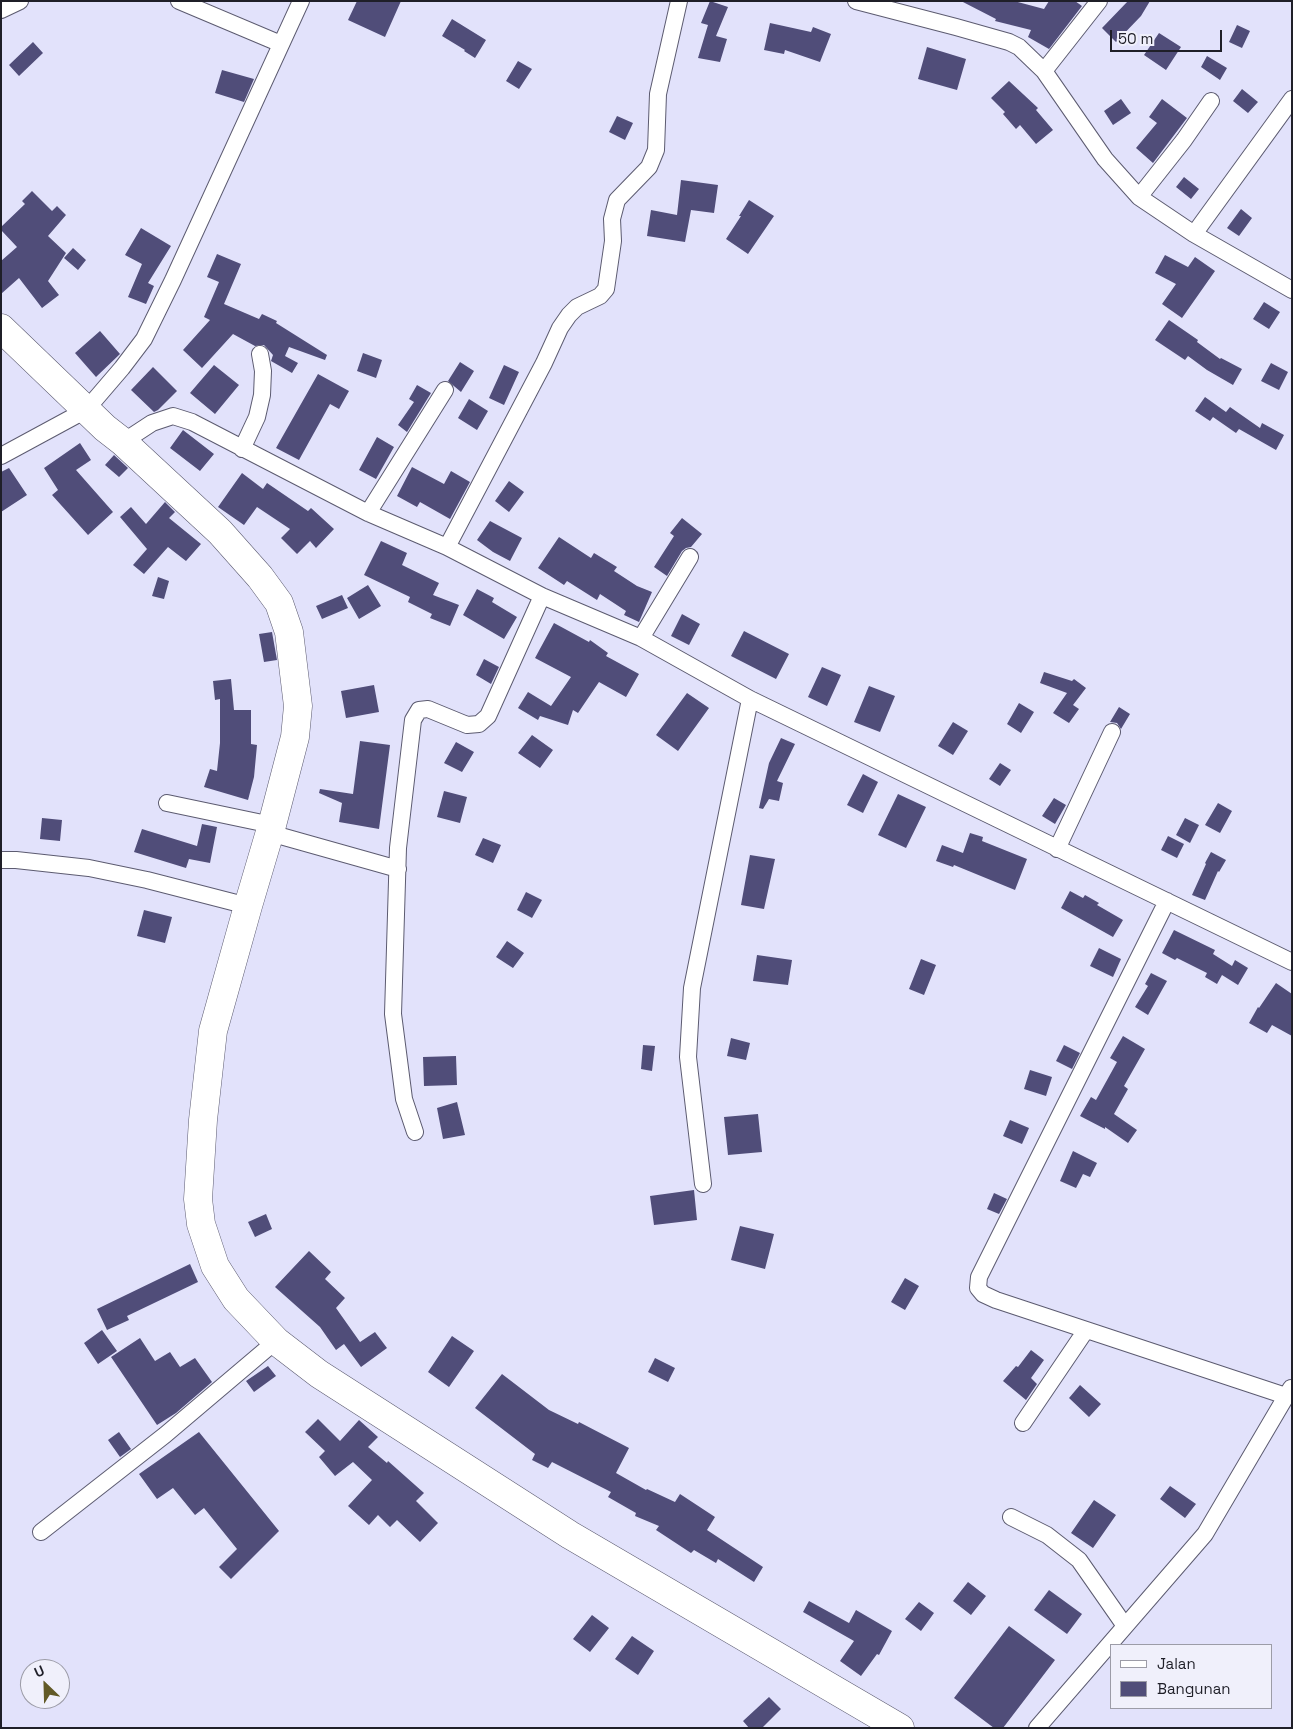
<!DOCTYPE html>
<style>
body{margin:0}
#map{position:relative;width:1293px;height:1729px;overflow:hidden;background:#e2e2fb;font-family:"Space Grotesk",sans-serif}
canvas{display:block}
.frame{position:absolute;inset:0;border:2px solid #1f1f28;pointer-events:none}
.legend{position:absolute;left:1110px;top:1644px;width:162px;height:65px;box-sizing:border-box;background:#f0f0fb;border:1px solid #9c9ca7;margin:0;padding:6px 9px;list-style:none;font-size:15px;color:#1f1f28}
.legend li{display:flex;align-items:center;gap:10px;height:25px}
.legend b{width:25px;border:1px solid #9c9ca7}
.north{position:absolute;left:20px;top:1659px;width:50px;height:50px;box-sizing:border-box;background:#f0f0fb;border:1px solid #9c9ca7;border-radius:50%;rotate:336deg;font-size:14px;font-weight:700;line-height:20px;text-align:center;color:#1f1f28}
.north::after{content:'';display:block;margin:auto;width:18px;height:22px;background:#625a27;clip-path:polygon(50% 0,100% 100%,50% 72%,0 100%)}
.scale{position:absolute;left:1110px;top:30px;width:112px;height:22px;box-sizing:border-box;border:2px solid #1f1f28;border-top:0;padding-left:6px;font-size:15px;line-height:18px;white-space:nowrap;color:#1f1f28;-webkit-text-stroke:4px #f0f0fb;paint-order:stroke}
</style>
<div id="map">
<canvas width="1293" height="1729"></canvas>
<div class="frame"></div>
<ul class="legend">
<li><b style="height:6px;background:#fff"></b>Jalan</li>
<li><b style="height:14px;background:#504d79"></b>Bangunan</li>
</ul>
<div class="north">U</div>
<div class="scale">50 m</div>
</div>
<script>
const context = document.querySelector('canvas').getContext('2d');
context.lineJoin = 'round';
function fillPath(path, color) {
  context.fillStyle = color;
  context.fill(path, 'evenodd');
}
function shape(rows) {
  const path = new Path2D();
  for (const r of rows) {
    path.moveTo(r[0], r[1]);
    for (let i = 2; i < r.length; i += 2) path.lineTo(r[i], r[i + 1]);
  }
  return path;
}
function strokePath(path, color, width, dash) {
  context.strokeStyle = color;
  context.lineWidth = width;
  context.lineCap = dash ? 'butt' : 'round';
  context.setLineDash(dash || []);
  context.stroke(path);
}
fillPath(shape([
 [357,1,401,1,385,37,348,20],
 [710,1,728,7,716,36,727,39,720,62,698,58,708,25,701,23],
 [961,1,1014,1,1044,9,1049,1,1075,1,1082,6,1049,49,1028,37,1031,30,995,21,996,19],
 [1128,1,1150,1,1141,16,1116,42,1102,28],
 [452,19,486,40,475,58,464,51,465,50,442,36],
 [770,23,811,32,813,27,831,34,820,62,785,50,784,54,764,50],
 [1237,25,1250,31,1242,48,1229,42],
 [1159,33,1181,47,1166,70,1144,55],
 [33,42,43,53,19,76,9,65],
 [927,47,966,59,957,90,918,79],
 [1207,56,1227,68,1220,80,1201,67],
 [518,61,532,69,519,89,506,81],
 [222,70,254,79,244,102,215,93],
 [1009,81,1038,108,1036,110,1053,130,1036,144,1020,125,1016,129,1003,114,1005,112,991,98],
 [1242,89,1258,102,1248,113,1233,101],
 [1121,99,1131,113,1113,125,1104,111],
 [1162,99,1187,118,1153,163,1136,148,1157,123,1149,117],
 [617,116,633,123,625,140,609,132],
 [1184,177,1199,189,1191,199,1176,187],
 [681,180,718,185,714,213,691,210,685,242,647,236,651,210,677,215],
 [32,191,52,211,57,206,66,215,48,236,66,253,48,281,59,295,42,308,19,278,1,294,1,261,17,247,1,230,1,227,25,204,22,201],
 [749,200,774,216,748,254,726,239,741,216,739,216],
 [1241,209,1252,218,1239,236,1227,228],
 [141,228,171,246,148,283,154,286,146,304,128,297,142,264,125,255],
 [73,248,86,260,78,270,64,258],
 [217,254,241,264,224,304,259,319,262,314,277,321,276,323,327,355,325,360,289,347,285,356,298,363,292,373,271,361,273,355,264,345,255,346,233,334,202,368,183,350,210,320,204,317,219,282,207,277],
 [1165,255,1188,267,1195,257,1215,271,1182,318,1162,304,1176,284,1155,273],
 [1264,302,1280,312,1269,329,1253,319],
 [1169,320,1198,340,1197,342,1220,359,1221,358,1242,369,1233,385,1207,370,1188,356,1185,360,1155,340],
 [100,331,120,354,96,377,75,353],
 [363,353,382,360,376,378,357,371],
 [460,362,474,371,461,392,448,381],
 [1271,363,1288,372,1279,390,1261,381],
 [214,365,239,385,215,414,190,393],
 [504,365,519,372,504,405,489,398],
 [153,367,177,391,158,410,154,412,131,390],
 [318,374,349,391,339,409,330,404,299,460,276,448],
 [417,385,431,393,407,432,398,425,414,402,409,399],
 [1205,397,1226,412,1230,407,1260,428,1262,423,1284,435,1276,450,1239,429,1236,433,1213,417,1210,421,1195,411],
 [469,399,488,411,477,430,458,418],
 [183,430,214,454,200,471,170,448],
 [377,437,394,447,376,479,359,470],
 [80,443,91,460,76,470,113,512,88,535,52,495,58,490,44,468],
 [114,455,128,468,119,477,105,465],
 [412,467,444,484,451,471,470,482,450,519,420,502,417,507,397,496],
 [9,468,27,495,1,512,1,472],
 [242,473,263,489,267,483,308,511,311,508,334,529,316,548,310,541,297,554,281,538,290,529,257,507,244,525,218,507],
 [509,481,524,492,509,512,495,501],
 [165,502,175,512,169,518,201,544,186,561,168,547,144,574,133,565,147,549,120,517,131,507,146,524],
 [682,518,702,534,691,547,686,548,682,551,667,576,654,567,674,536,670,533],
 [490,521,522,538,510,561,493,552,477,540],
 [559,537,591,558,594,553,617,567,614,571,637,586,652,592,639,622,624,615,626,611,600,594,597,600,567,581,564,585,538,568],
 [381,541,407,553,402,565,439,583,433,595,459,605,450,626,430,618,432,614,408,602,410,597,364,575],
 [158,577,169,581,164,599,152,596],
 [368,585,381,606,359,619,347,598],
 [477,589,494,598,492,602,517,617,504,639,463,615],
 [342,595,348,608,322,619,316,606],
 [682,614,700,624,689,645,671,636],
 [554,623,589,642,590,640,608,653,606,656,639,674,626,697,599,682,578,713,573,710,568,725,540,716,538,720,518,708,528,692,551,706,571,677,535,658],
 [744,631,789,654,776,679,731,656],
 [272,632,277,660,264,662,259,634],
 [484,659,499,667,491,684,476,675],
 [822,667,841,675,827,706,808,697],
 [1044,672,1072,681,1074,679,1086,688,1073,705,1079,709,1069,723,1053,713,1067,693,1040,683],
 [231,679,234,710,251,710,251,744,257,745,254,777,248,800,204,787,210,769,217,771,220,743,220,699,215,700,213,681],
 [374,685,379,712,346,718,341,691],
 [869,686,895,696,880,732,854,722],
 [687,693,709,708,678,751,656,735],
 [1019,703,1034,712,1021,733,1007,724],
 [1119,707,1130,714,1121,729,1117,723,1110,722],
 [953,722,968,731,953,755,938,746],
 [532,735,553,750,540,768,518,753],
 [781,738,795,744,777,781,783,783,779,801,769,799,763,809,759,808,769,763],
 [360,741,390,745,379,829,339,822,342,803,319,793,320,789,353,794],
 [456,742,474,752,462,772,444,763],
 [1000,763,1011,770,1000,786,989,779],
 [863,774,878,782,863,813,847,805],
 [444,791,467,797,460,823,437,817],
 [898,794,926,807,906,848,878,835],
 [1054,798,1066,805,1055,824,1042,816],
 [1218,803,1232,811,1220,833,1205,825],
 [42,818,62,820,60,841,40,839],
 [1185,818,1199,825,1190,843,1176,835],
 [202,824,217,827,210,863,189,859,186,868,134,852,142,829,197,846],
 [970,833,983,837,982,841,1027,859,1015,890,954,865,953,867,936,861,942,845,963,853],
 [1168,836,1184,844,1177,858,1161,850],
 [483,838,501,845,493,863,475,855],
 [1211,852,1226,860,1219,872,1218,871,1205,900,1192,895,1206,864,1205,863],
 [750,855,775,859,764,909,741,905],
 [1070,891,1083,898,1085,895,1099,903,1097,905,1123,920,1113,937,1061,908],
 [526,892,542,900,532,918,517,910],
 [144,910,172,917,165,943,137,936],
 [1174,930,1215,950,1213,954,1232,966,1235,960,1248,968,1238,985,1222,975,1217,984,1205,977,1207,973,1177,958,1175,960,1162,953],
 [507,941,524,953,513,968,496,957],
 [1099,948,1121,959,1113,977,1090,966],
 [757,955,792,960,788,985,753,981],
 [921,959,936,965,924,995,909,989],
 [1151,973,1167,981,1148,1015,1135,1007,1148,986,1145,984],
 [1276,983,1292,994,1292,1036,1272,1025,1267,1033,1249,1023,1258,1007,1259,1008],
 [1123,1036,1145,1049,1124,1086,1128,1089,1114,1114,1137,1130,1128,1143,1105,1127,1105,1129,1080,1116,1091,1097,1096,1100,1117,1062,1110,1058],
 [731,1038,750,1043,746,1060,727,1056],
 [643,1045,655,1046,652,1071,641,1069],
 [1064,1045,1080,1053,1072,1069,1056,1061],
 [456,1056,457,1085,424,1086,423,1057],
 [1030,1070,1052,1077,1046,1096,1024,1089],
 [457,1102,465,1135,443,1139,437,1108],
 [758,1114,762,1152,728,1155,724,1117],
 [1010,1120,1029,1128,1022,1144,1003,1136],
 [1073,1151,1097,1163,1090,1177,1083,1174,1076,1188,1060,1181],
 [694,1190,697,1220,654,1225,650,1196],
 [994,1193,1007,1199,999,1214,987,1209],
 [266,1214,272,1229,255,1237,248,1222],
 [740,1226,774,1234,765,1269,731,1260],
 [309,1251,331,1272,325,1279,345,1298,336,1308,360,1342,375,1332,387,1348,361,1367,344,1344,336,1350,320,1327,275,1287],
 [190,1264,198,1282,127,1316,129,1320,107,1330,97,1309],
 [905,1278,919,1286,905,1310,891,1302],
 [102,1330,117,1351,98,1364,84,1343],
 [452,1336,474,1351,449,1387,428,1372],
 [140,1338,155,1361,170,1352,180,1367,195,1358,212,1382,176,1413,157,1425,111,1357],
 [1031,1350,1044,1360,1031,1378,1037,1384,1026,1400,1003,1381,1016,1366,1018,1367],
 [655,1358,675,1368,668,1382,648,1372],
 [268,1366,276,1376,254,1392,246,1381],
 [502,1374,549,1410,578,1424,579,1422,629,1448,616,1473,646,1490,647,1489,675,1502,680,1494,715,1517,707,1530,763,1567,754,1582,718,1559,716,1563,694,1550,691,1553,656,1530,659,1526,635,1516,636,1513,608,1497,611,1492,552,1462,548,1468,532,1460,535,1454,475,1408],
 [1080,1385,1101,1404,1089,1417,1069,1398],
 [318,1419,340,1441,359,1420,378,1437,368,1447,387,1463,388,1461,424,1493,416,1501,438,1523,420,1542,397,1520,390,1527,378,1515,369,1525,348,1506,372,1480,353,1462,335,1476,319,1457,325,1451,305,1432],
 [119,1432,131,1449,120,1457,108,1440],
 [199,1432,279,1531,231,1579,219,1567,237,1549,204,1508,195,1515,173,1488,157,1499,139,1474],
 [1170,1486,1196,1504,1185,1518,1160,1499],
 [1094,1500,1116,1515,1093,1548,1071,1533],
 [968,1582,986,1596,971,1615,953,1601],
 [1049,1590,1082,1614,1067,1634,1034,1610],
 [809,1601,849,1623,856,1610,892,1631,879,1655,877,1654,861,1676,840,1661,854,1641,803,1612],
 [919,1602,934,1613,921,1631,905,1619],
 [592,1615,609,1628,590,1652,573,1639],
 [1009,1626,1055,1660,1003,1728,994,1728,954,1698],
 [632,1636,654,1651,638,1675,615,1659],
 [769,1697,781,1709,762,1728,749,1728,743,1721]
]), '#504d79');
const minor = shape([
 [179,1,281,44],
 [856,1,956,27,1009,42,1019,47,1044,71,1105,159,1139,197,1194,234,1292,290],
 [1,10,20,1],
 [1044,71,1099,1],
 [1139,197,1184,140,1211,101],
 [1194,234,1292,99],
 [123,442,152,423,173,416,192,422,368,513,447,547,542,596,641,638,750,699,1292,962],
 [242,449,257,417,262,395,263,371,260,354],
 [1,456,86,410,122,368,144,339,173,280,301,1],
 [368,513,445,390],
 [447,547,544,363,560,328,569,315,577,307,600,296,606,289,613,241,612,219,617,200,649,167,656,150,658,94,679,1],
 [641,638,690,557],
 [167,803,272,825],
 [270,833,398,869],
 [1057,849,1112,732],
 [1,860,16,860,89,868,147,880,248,906],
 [1167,901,979,1277,978,1288,983,1294,996,1300,1286,1396],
 [415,1132,404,1099,393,1014,398,848,413,720,419,710,428,709,467,725,479,724,488,716,542,596],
 [703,1184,688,1057,692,988,750,699],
 [1023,1423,1086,1330],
 [1011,1517,1047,1535,1079,1560,1125,1626],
 [41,1532,165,1435,276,1341],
 [1037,1728,1205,1534,1291,1388]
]);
const trunk = shape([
 [1,328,105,428,123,442,220,532,260,577,279,603,289,632,298,706,295,737,272,825,248,906,213,1031,203,1120,198,1199,201,1224,215,1266,236,1299,276,1341,319,1374,570,1535,900,1728]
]);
strokePath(minor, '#5c5b70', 18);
strokePath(trunk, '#5c5b70', 29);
strokePath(minor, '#fff', 16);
strokePath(trunk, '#fff', 28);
</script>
